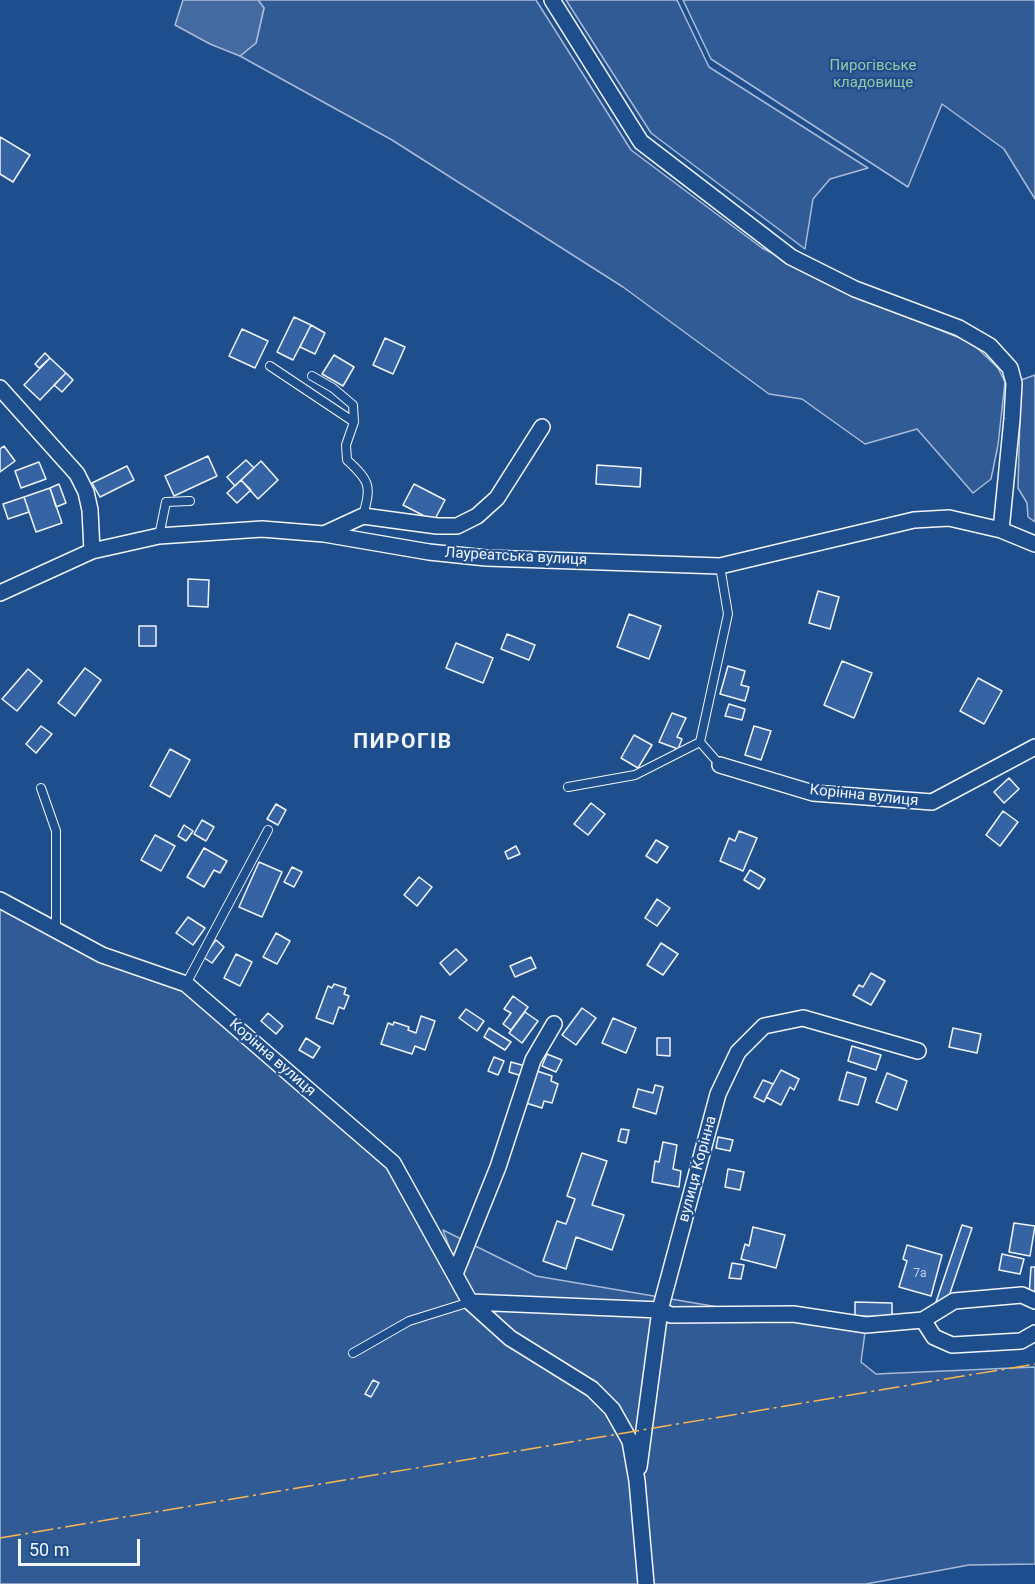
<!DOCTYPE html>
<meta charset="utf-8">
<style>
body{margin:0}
#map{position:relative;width:1035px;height:1584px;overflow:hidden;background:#1f4e8c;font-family:Roboto,sans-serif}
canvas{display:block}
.scale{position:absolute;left:18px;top:1539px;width:122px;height:27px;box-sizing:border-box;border:3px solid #f2f6ff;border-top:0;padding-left:8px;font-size:18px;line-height:21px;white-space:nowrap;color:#f2f6ff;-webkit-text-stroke:4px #1f4e8c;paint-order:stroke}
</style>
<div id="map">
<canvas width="1035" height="1584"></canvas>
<div class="scale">50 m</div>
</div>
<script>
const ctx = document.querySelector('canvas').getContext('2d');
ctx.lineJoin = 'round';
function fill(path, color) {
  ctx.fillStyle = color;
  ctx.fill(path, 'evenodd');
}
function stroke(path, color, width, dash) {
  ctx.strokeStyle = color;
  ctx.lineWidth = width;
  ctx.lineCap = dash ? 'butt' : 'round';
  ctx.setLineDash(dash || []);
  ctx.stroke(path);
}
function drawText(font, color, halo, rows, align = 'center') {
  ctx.font = font + ' Roboto,sans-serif';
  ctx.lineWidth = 4.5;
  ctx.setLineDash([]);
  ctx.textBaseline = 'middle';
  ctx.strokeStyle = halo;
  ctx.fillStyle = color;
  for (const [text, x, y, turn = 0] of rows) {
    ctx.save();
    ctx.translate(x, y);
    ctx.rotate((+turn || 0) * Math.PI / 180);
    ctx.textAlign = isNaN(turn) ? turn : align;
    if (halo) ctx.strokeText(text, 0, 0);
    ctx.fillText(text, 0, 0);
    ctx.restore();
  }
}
const built = new Path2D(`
 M 258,0 L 536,0 L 631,150 L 762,248 L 850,293 L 972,343 L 998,368 L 1005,382 L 998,445 L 991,479 L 973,493 L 917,429 L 865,444 L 802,399 L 769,394 L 623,287 L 392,140 L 240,56 L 256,43 L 264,8 Z
 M 566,0 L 677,0 L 709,67 L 868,168 L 830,179 L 813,199 L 805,249 L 651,133 Z
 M 683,0 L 1035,0 L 1035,199 L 1004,149 L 942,104 L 908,187 L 711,59 Z
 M 1035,375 L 1035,522 L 1028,517 L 1027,503 L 1018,488 L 1021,380 Z
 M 0,900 L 102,955 L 186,984 L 393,1163 L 467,1295 L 443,1230 L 536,1276 L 865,1332 L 861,1362 L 876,1374 L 1035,1367 L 1035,1564 L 969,1565 L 866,1584 L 0,1584 Z`);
fill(built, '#305b95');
stroke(built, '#a8bbd7', 1.5);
const water = new Path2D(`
 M 183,0 L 258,0 L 264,8 L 256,43 L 240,56 L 210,44 L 175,25 Z`);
fill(water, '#446ba0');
stroke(water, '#a8bbd7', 1.5);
const building = new Path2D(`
 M 0,137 L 30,155 L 13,182 L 0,174 Z
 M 294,317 L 311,325 L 293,360 L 277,352 Z
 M 311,325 L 325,333 L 315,354 L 300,347 Z
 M 242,329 L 268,341 L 255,368 L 229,356 Z
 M 385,338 L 405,347 L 393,374 L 373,365 Z
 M 45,353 L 50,358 L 39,368 L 35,364 Z
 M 334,355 L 354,367 L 343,386 L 322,374 Z
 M 50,358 L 66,373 L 40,400 L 24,385 Z
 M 66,373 L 73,380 L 62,392 L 54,385 Z
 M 4,446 L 15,461 L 0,472 L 0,449 Z
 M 208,456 L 217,476 L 174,496 L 165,476 Z
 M 246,460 L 254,468 L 235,486 L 227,477 Z
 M 261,461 L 278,480 L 258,499 L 241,480 Z
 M 39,462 L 46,479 L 21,488 L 15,471 Z
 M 597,465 L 641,468 L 640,487 L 596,484 Z
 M 127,466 L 134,480 L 100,497 L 92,483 Z
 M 241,480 L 251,490 L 237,503 L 227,493 Z
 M 59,484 L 66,503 L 56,507 L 50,488 Z
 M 414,484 L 445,500 L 434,521 L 403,505 Z
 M 50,488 L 62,523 L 36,532 L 24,497 Z
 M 24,497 L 29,512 L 8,519 L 3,504 Z
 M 188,579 L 209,580 L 208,607 L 188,606 Z
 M 818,591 L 839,597 L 830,629 L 809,623 Z
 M 629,614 L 661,626 L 649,659 L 617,647 Z
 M 139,626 L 156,626 L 156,646 L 139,646 Z
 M 507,634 L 535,645 L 529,660 L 501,649 Z
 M 456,643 L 493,658 L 483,683 L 446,668 Z
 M 842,661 L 872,673 L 854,718 L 824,705 Z
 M 728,666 L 745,671 L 741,685 L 749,687 L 745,701 L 720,694 Z
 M 85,668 L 101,680 L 75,716 L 58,703 Z
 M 28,669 L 42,681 L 17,711 L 2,699 Z
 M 978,678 L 1002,691 L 984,724 L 960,711 Z
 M 729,704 L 745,709 L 742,720 L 725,716 Z
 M 672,713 L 686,718 L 677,737 L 682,739 L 678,749 L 659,742 Z
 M 41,726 L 52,734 L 36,753 L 26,744 Z
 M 754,726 L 771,731 L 761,760 L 745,755 Z
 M 634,735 L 652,745 L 638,768 L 621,758 Z
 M 170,749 L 190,760 L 170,797 L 150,786 Z
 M 1009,778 L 1019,789 L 1004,803 L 994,792 Z
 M 591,803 L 605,814 L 588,835 L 574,824 Z
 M 276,804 L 286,810 L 278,825 L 267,819 Z
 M 1003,811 L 1018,822 L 1000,846 L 986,835 Z
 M 202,820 L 214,827 L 206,841 L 194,834 Z
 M 184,825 L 193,831 L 186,841 L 178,836 Z
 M 739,831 L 757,838 L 743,871 L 720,861 L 729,838 L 735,841 Z
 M 155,835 L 175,846 L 161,871 L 141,860 Z
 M 656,840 L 668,847 L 657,863 L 646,856 Z
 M 516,846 L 520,854 L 508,859 L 505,852 Z
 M 204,848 L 227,861 L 220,873 L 214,870 L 204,887 L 187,877 Z
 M 259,862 L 282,872 L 262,917 L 239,907 Z
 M 292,867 L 302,872 L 294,887 L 284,882 Z
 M 750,870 L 765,879 L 759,889 L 744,880 Z
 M 419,877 L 432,887 L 417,906 L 404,895 Z
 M 657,899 L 670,908 L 657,926 L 645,918 Z
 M 188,917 L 205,928 L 193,945 L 176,933 Z
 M 276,933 L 290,941 L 277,964 L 263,957 Z
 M 216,940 L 224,947 L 212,963 L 203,957 Z
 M 661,943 L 678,954 L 663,975 L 647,965 Z
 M 456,949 L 467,960 L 450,975 L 440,963 Z
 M 236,954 L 252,962 L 240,986 L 224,978 Z
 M 531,957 L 536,968 L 515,977 L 510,966 Z
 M 871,973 L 885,981 L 871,1005 L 853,995 L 859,985 L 863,987 Z
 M 334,984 L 346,988 L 344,994 L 349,996 L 344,1009 L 339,1007 L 333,1024 L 316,1018 L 328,986 L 332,988 Z
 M 513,996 L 528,1007 L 511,1030 L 503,1024 L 511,1013 L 504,1009 Z
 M 582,1008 L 596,1018 L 576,1045 L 562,1035 Z
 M 466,1009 L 484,1021 L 477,1031 L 459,1018 Z
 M 525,1012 L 538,1021 L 522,1043 L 509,1033 Z
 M 268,1013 L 283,1026 L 276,1034 L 261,1021 Z
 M 421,1016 L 435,1021 L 425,1050 L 415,1046 L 412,1054 L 381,1044 L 388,1023 L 393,1025 L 394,1022 L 409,1027 L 408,1030 L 416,1033 Z
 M 613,1018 L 636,1028 L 626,1053 L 602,1043 Z
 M 489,1028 L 511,1042 L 505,1050 L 484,1037 Z
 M 953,1028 L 981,1034 L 977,1053 L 949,1047 Z
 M 306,1038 L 320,1047 L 313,1058 L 299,1050 Z
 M 657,1038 L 670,1038 L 670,1056 L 657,1055 Z
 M 852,1046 L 881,1055 L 876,1070 L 848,1061 Z
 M 547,1054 L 562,1060 L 556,1072 L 542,1066 Z
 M 494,1057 L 504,1061 L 498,1075 L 488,1071 Z
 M 511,1062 L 525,1066 L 522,1076 L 509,1072 Z
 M 781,1070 L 799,1079 L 794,1090 L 790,1087 L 781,1105 L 766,1097 Z
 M 537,1071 L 552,1076 L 551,1081 L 558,1084 L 552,1103 L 544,1101 L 542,1108 L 526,1103 Z
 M 847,1072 L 866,1078 L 858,1105 L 839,1100 Z
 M 887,1073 L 907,1081 L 897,1110 L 876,1102 Z
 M 763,1080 L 773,1084 L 764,1102 L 754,1097 Z
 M 655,1085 L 663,1087 L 656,1114 L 633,1107 L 638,1089 L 653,1093 Z
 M 621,1129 L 629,1130 L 626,1143 L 618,1141 Z
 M 718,1137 L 733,1140 L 730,1151 L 716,1148 Z
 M 663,1142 L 677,1145 L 673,1169 L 681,1171 L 679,1187 L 652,1182 L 655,1161 L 659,1162 Z
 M 582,1153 L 607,1161 L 592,1205 L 624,1215 L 612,1250 L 576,1237 L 566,1269 L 543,1261 L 557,1221 L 566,1224 L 575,1199 L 567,1196 Z
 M 728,1169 L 744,1172 L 740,1190 L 725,1187 Z
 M 1014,1223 L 1035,1226 L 1030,1256 L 1009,1252 Z
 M 962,1225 L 972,1228 L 946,1305 L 936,1302 Z
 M 753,1227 L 785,1235 L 776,1268 L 741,1259 L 745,1244 L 749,1246 Z
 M 907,1245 L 942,1255 L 931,1296 L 899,1287 L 907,1261 L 903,1259 Z
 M 1002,1254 L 1024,1259 L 1020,1274 L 999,1270 Z
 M 732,1263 L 744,1265 L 741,1279 L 729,1278 Z
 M 1031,1267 L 1035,1267 L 1035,1296 L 1029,1295 Z
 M 855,1302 L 892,1303 L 892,1317 L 855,1316 Z
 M 373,1380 L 379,1383 L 371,1397 L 365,1394 Z`);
fill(building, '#3563a3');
stroke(building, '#f2f6ff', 1.5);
const lane = new Path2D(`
 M 270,366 L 354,422
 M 312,376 L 333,388 L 353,405 L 354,422 L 346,445 L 347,460 C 371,482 371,486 363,516
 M 159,536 L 166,502 L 190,501
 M 720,566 L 728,614 L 700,742 L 720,765
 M 568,787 L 635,775 L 700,742
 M 41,788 L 56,831 L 56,930
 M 186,984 L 268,830
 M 353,1353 L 409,1321 L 470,1302`);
const street = new Path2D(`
 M 552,0 L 641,142 L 791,257 L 855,289 L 959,328 L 990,346 L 1010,368 L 1014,383 L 1012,419 L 1001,530
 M 0,388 L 77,474 L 86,492 L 90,510 L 92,551
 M 324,534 L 363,516 L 437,526 L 457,526 L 477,516 L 497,498 L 542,427
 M 0,593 L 92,551 L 159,536 L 262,529 L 324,534 L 429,552 L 486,558 L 720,566 L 914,520 L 949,518 L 1001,530 L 1035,544
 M 720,765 L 813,793 L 932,802 L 1035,747
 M 0,900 L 102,955 L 186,984 L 393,1163 L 470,1302 L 510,1338 L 592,1389 L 612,1409 L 630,1441 L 637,1481 L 646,1584
 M 455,1274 L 498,1167 L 533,1060 L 554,1024
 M 470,1302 L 660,1310 L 671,1315 L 793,1314 L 866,1325 L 923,1320 L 954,1301 L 1022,1295 L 1035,1301
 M 923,1320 L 934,1337 L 952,1345 L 1021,1341 L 1035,1333
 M 639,1467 L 660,1310 L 718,1094 L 738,1052 L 764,1026 L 803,1018 L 918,1051`);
stroke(lane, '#f2f6ff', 10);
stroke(street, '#f2f6ff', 18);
stroke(lane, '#1f4e8c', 8);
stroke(street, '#1f4e8c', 15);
stroke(new Path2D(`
 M 0,1538 L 1035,1364`), '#ffb74d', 1.5, [21, 4.5, 3, 4.5]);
drawText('12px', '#c3d1e8', null, [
 ["7а",920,1274]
]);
drawText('15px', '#97c8a6', '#1f4e8c', [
 ["Пирогівське",873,66],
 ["кладовище",873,83]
]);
drawText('15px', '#f2f6ff', '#1f4e8c', [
 ["Лауреатська вулиця",516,557,3],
 ["Корінна вулиця",864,796,6],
 ["Корінна вулиця",272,1058,41],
 ["вулиця Корінна",698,1169,-75]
]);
ctx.letterSpacing = '1.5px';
drawText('bold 21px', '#f2f6ff', '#1f4e8c', [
 ["ПИРОГІВ",403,743]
]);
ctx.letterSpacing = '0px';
</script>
